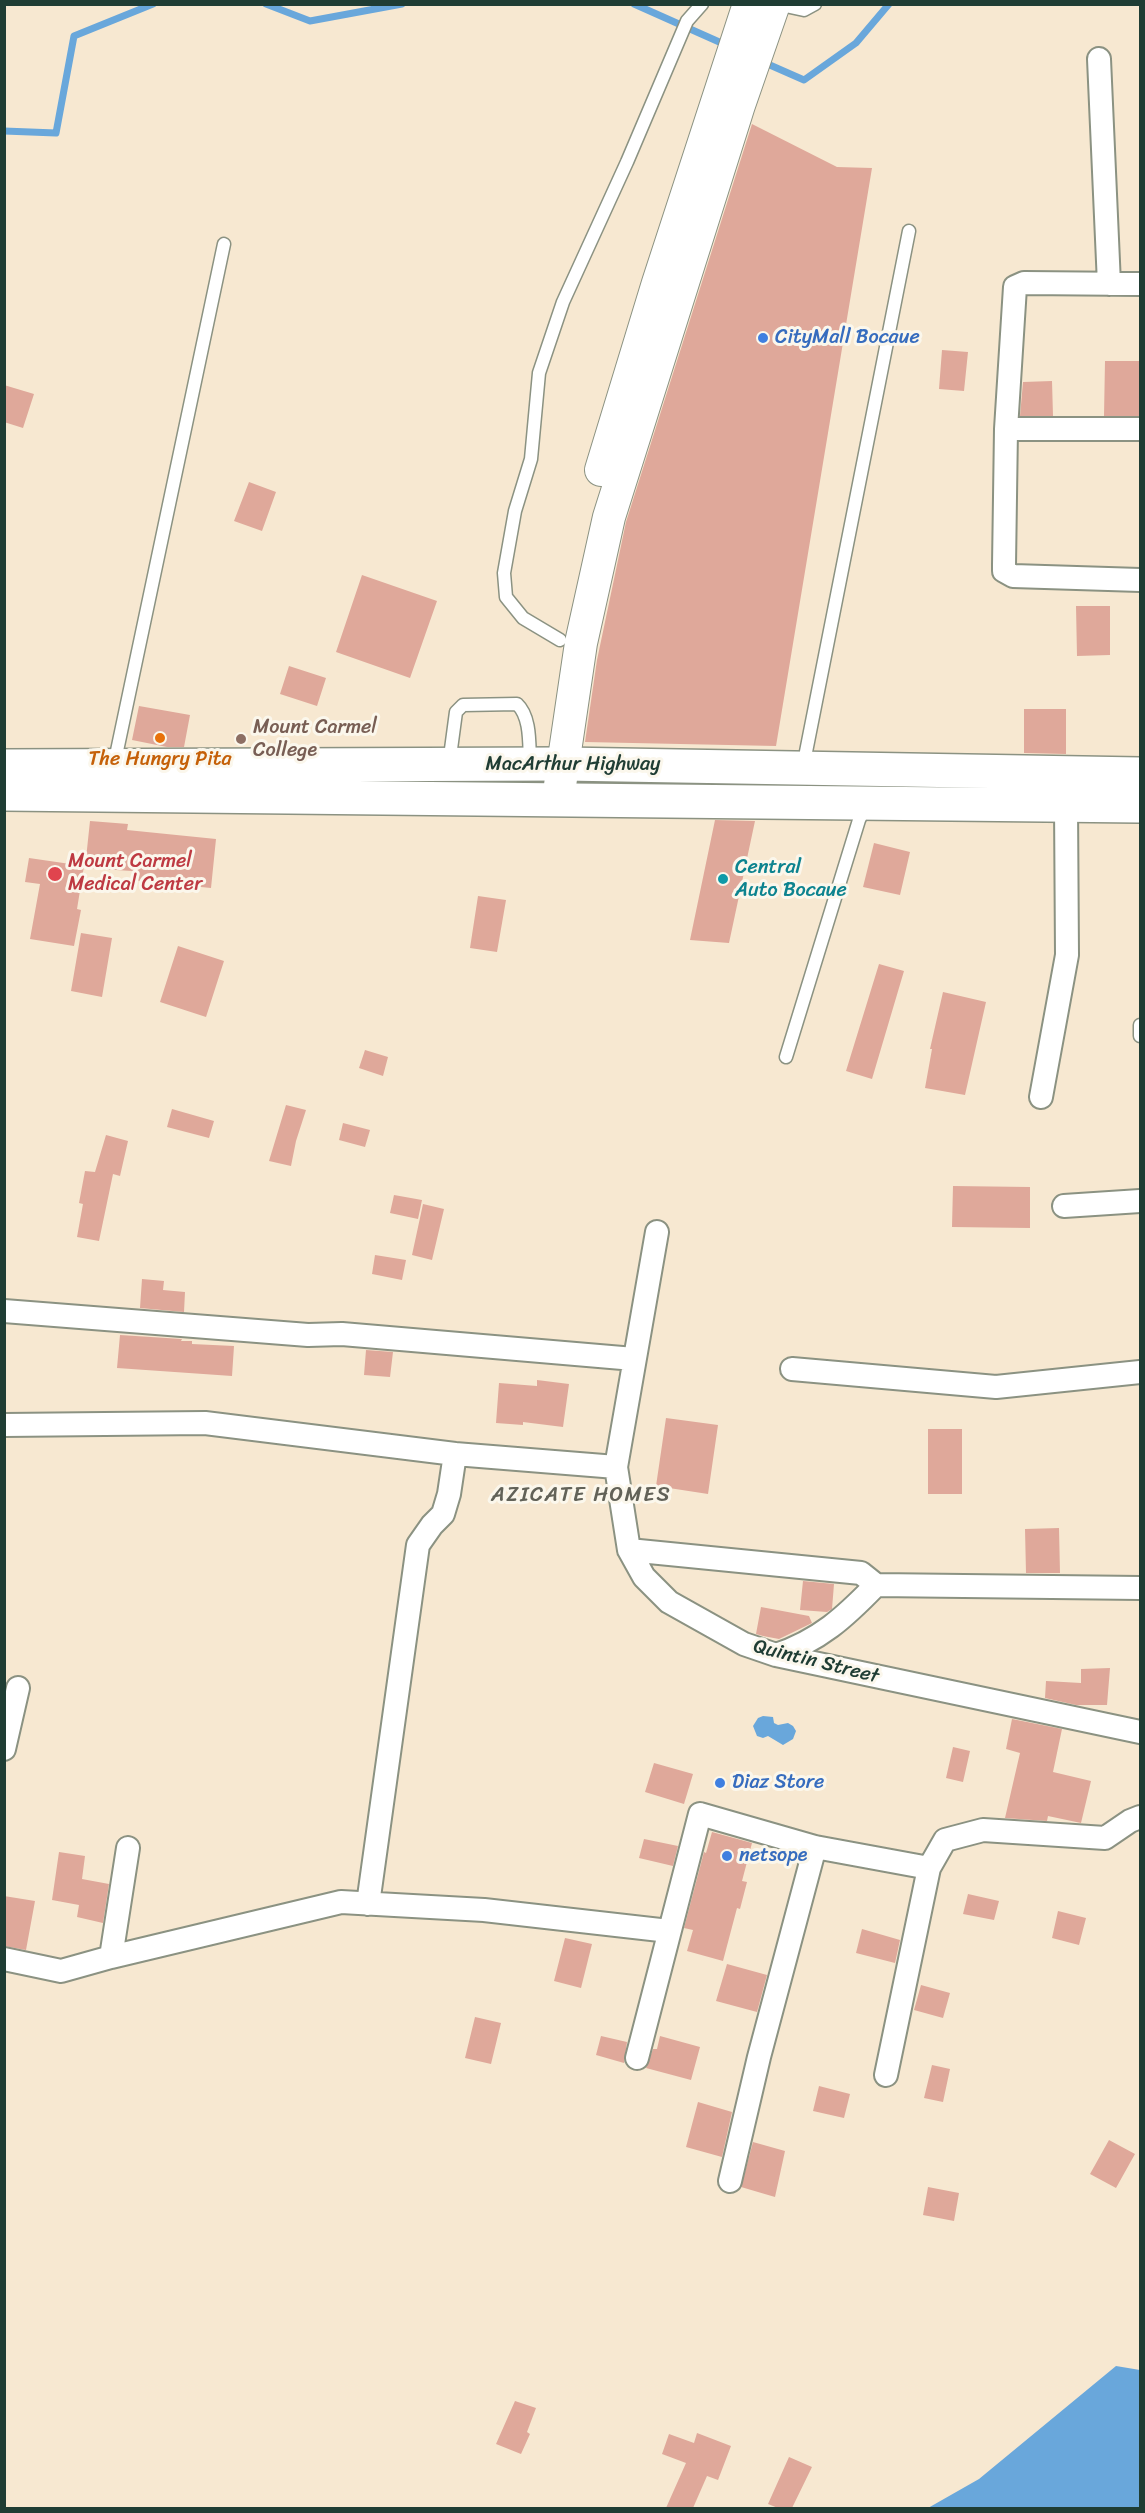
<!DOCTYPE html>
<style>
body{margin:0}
#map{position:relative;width:1145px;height:2513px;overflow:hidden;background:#f7e8d1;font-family:Sriracha,sans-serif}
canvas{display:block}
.frame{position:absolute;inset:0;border:6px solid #1f3d34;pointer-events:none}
</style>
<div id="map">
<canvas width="1145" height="2513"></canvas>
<div class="frame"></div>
</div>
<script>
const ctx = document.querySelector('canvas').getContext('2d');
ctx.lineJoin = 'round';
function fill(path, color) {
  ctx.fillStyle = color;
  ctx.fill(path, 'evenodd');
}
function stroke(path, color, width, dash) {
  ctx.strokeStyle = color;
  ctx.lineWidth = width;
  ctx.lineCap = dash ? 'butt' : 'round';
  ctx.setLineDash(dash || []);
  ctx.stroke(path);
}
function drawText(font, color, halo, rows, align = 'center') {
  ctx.font = font + ' Sriracha,sans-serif';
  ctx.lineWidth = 6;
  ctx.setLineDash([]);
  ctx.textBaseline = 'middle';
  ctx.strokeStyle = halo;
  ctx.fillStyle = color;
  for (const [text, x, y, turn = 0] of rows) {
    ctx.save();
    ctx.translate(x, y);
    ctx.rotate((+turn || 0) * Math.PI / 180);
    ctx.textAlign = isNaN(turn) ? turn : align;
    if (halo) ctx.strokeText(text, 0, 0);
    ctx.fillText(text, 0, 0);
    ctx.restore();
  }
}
fill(new Path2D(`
 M 763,1716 L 773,1717 L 774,1723 L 778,1725 L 788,1723 L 793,1726 L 796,1731 L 793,1739 L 783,1745 L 768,1736 L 763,1738 L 757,1736 L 753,1726 L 758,1718 Z
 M 1116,2366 L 1140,2370 L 1140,2508 L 928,2508 L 979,2479 Z`), '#69a7db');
stroke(new Path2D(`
 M 266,4 L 310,21 L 402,4
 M 634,4 L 726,45
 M 763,62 L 804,80 L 856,43 L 889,4
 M 4,131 L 56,133 L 74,36 L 153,4`), '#69a7db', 7);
fill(new Path2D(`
 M 752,124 L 837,167 L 872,168 L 776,746 L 585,742 L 597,660 L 626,522 Z
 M 942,350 L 968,352 L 964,391 L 939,389 Z
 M 1105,361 L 1140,361 L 1140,416 L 1104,416 Z
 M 1052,381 L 1053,416 L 1020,416 L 1023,382 Z
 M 4,385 L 34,394 L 23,428 L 4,422 Z
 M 249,482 L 276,492 L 262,531 L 234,521 Z
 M 362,575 L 437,601 L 410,678 L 336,652 Z
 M 1076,606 L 1110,606 L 1110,655 L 1077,656 Z
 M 289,666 L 326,678 L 317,706 L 280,694 Z
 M 139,706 L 190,715 L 184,747 L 167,747 L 132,740 Z
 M 1024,709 L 1066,709 L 1066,754 L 1024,753 Z
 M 715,820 L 755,821 L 729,943 L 690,940 Z
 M 90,821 L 128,824 L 127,830 L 216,839 L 211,888 L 131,880 L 132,871 L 85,868 Z
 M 874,843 L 910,852 L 900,895 L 863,887 Z
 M 29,858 L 84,866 L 77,909 L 81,910 L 74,946 L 30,939 L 40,884 L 25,882 Z
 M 478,896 L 506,900 L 497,952 L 470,948 Z
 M 81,933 L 112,938 L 102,997 L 71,991 Z
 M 178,946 L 224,961 L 206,1017 L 160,1002 Z
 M 879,964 L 904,971 L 872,1079 L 846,1071 Z
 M 943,992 L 986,1002 L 965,1095 L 925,1088 L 932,1049 L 930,1049 Z
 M 365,1050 L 388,1057 L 383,1076 L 359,1068 Z
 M 286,1105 L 306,1110 L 296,1141 L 291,1166 L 269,1161 Z
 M 172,1109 L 214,1121 L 209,1138 L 167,1127 Z
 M 343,1123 L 370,1130 L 365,1147 L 339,1140 Z
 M 106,1135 L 128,1141 L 120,1176 L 113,1174 L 99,1241 L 77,1237 L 83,1204 L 79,1203 L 85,1171 L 95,1172 Z
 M 953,1186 L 1030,1187 L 1030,1228 L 952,1227 Z
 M 394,1195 L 422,1200 L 418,1219 L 390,1213 Z
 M 423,1204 L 444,1209 L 432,1260 L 412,1255 Z
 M 375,1255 L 406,1260 L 402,1280 L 372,1274 Z
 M 142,1279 L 164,1281 L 163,1290 L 185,1292 L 184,1312 L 140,1308 Z
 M 120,1335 L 182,1339 L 181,1341 L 192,1341 L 192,1344 L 234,1346 L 232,1376 L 117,1368 Z
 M 366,1350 L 393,1352 L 390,1377 L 364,1375 Z
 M 537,1380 L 569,1384 L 563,1427 L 523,1422 L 523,1425 L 496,1423 L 499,1383 L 537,1386 Z
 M 666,1418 L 718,1425 L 708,1494 L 656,1486 Z
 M 928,1429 L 962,1429 L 962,1494 L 928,1494 Z
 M 1059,1528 L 1060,1573 L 1026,1573 L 1025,1529 Z
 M 803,1581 L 834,1584 L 832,1609 L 827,1612 L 800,1610 Z
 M 761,1607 L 809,1616 L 812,1623 L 779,1639 L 763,1636 L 756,1634 Z
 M 1110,1668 L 1107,1705 L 1076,1705 L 1045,1698 L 1046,1681 L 1081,1683 L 1081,1669 Z
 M 1012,1719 L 1062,1729 L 1053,1772 L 1091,1781 L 1081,1823 L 1048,1816 L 1047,1821 L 1005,1818 L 1020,1753 L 1006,1749 Z
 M 953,1747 L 970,1751 L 963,1782 L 946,1778 Z
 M 654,1763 L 693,1774 L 684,1804 L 645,1792 Z
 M 712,1832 L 752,1843 L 742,1881 L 747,1882 L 740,1909 L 737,1908 L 723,1961 L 687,1951 L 693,1930 L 684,1928 L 704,1852 L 706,1853 Z
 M 644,1839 L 678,1846 L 673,1866 L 639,1858 Z
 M 59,1852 L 85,1856 L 82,1879 L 109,1884 L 103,1923 L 77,1917 L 79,1905 L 52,1900 Z
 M 968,1894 L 999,1901 L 994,1920 L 963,1914 Z
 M 4,1896 L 35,1901 L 26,1950 L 4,1946 Z
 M 1058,1911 L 1086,1918 L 1079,1945 L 1052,1938 Z
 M 862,1929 L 900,1940 L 895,1963 L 856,1953 Z
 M 565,1938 L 592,1944 L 581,1988 L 554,1981 Z
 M 727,1964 L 767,1975 L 757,2012 L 716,2001 Z
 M 921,1985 L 950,1993 L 943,2018 L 914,2010 Z
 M 475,2017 L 501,2023 L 491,2064 L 465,2058 Z
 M 601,2036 L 627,2042 L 624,2063 L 596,2055 Z
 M 660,2036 L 700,2047 L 691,2080 L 646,2068 L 653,2049 L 657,2049 Z
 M 932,2065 L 950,2069 L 943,2102 L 924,2098 Z
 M 819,2086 L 850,2094 L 844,2118 L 813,2111 Z
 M 698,2102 L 732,2112 L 722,2157 L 686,2147 Z
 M 1109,2140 L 1135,2154 L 1116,2188 L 1090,2174 Z
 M 753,2142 L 785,2151 L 775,2197 L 741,2187 Z
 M 928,2187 L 959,2193 L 954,2221 L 923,2215 Z
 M 515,2401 L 536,2408 L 527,2432 L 530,2434 L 521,2454 L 496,2444 Z
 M 697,2433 L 731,2446 L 718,2480 L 707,2476 L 693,2508 L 666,2508 L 686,2463 L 662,2454 L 669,2434 L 694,2443 Z
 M 789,2457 L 812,2467 L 792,2508 L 778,2508 L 768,2504 Z`), '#dfa89a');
const lane = new Path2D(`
 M 776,4 L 804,10 L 815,4
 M 560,640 L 523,618 L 506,597 L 504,573 L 515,511 L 531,459 L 539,373 L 563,302 L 627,162 L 687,21 L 702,4
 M 449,764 L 456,712 L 463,705 L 517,704 C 531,717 529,744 530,762
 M 114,765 L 224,244
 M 803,767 L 909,231
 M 1140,1036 L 1140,1025
 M 786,1057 L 859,820 L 865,807`);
const street = new Path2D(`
 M 1099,59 L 1109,284
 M 1140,284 L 1024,283 L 1015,287 L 1006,429 L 1004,565 L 1004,571 L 1013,576 L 1140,580
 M 1006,429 L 1140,429
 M 1041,1097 L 1067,955 L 1066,805
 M 1064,1206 L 1140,1201
 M 657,1232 L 616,1467 L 629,1550 L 644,1577 L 669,1602 L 744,1644 L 776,1655 L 1140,1732
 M 4,1311 L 308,1335 L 342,1334 L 634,1359
 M 792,1369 L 996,1387 L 1140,1372
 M 4,1425 L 205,1423 L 455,1454 L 616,1467
 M 629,1550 L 861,1573 L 876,1585 L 1140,1588
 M 776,1655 C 819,1641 845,1617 876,1585
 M 4,1749 L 18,1688
 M 368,1904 L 418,1545 L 432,1525 L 443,1514 L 449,1494 L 455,1454
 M 111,1957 L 128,1848
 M 4,1959 L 61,1971 L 111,1957 L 341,1902 L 484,1910 L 669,1931
 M 637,2058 L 700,1814 L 815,1847 L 929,1868 L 945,1840 L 983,1830 L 1105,1838 L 1130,1821 L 1140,1817
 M 886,2075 L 929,1868
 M 730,2181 L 759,2057 L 815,1847`);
const secondary = new Path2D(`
 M 601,470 L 658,283 L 749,4
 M 558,799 L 581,643 L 609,517 L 739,105 L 774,4`);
const highway = new Path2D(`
 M 4,766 L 564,764 L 1140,774
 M 4,794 L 1140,806`);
stroke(lane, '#8b9282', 15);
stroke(street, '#8b9282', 26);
stroke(secondary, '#8b9282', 34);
stroke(highway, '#8b9282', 36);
stroke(lane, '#fff', 12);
stroke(street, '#fff', 22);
stroke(secondary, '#fff', 32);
stroke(highway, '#fff', 33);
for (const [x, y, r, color] of [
 [763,338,6,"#3f7fe0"],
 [160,738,6,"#e8710a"],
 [241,739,6,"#8d6e63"],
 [55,874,8,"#e0444e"],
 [723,879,6,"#0f9aa8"],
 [720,1783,6,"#3f7fe0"],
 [727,1856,6,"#3f7fe0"]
]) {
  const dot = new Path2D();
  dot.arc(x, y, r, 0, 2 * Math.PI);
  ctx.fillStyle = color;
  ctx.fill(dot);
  stroke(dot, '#fbf7ec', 2);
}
drawText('20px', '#366cbe', '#fbf7ec', [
 ["CityMall Bocaue",775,338],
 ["Diaz Store",732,1783],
 ["netsope",739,1856]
], 'left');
drawText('20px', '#785e54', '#fbf7ec', [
 ["Mount Carmel",253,728],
 ["College",253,751]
], 'left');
drawText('20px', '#c56008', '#fbf7ec', [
 ["The Hungry Pita",160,760]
]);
drawText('20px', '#1f3d34', '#fbf7ec', [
 ["MacArthur Highway",573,765],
 ["Quintin Street",816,1662,14]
]);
drawText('20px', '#be3a42', '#fbf7ec', [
 ["Mount Carmel",68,862],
 ["Medical Center",68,885]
], 'left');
drawText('20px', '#0d838f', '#fbf7ec', [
 ["Central",735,868],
 ["Auto Bocaue",735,891]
], 'left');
ctx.letterSpacing = '1.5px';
drawText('21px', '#626258', '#fbf7ec', [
 ["AZICATE HOMES",581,1496]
]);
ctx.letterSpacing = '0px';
</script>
